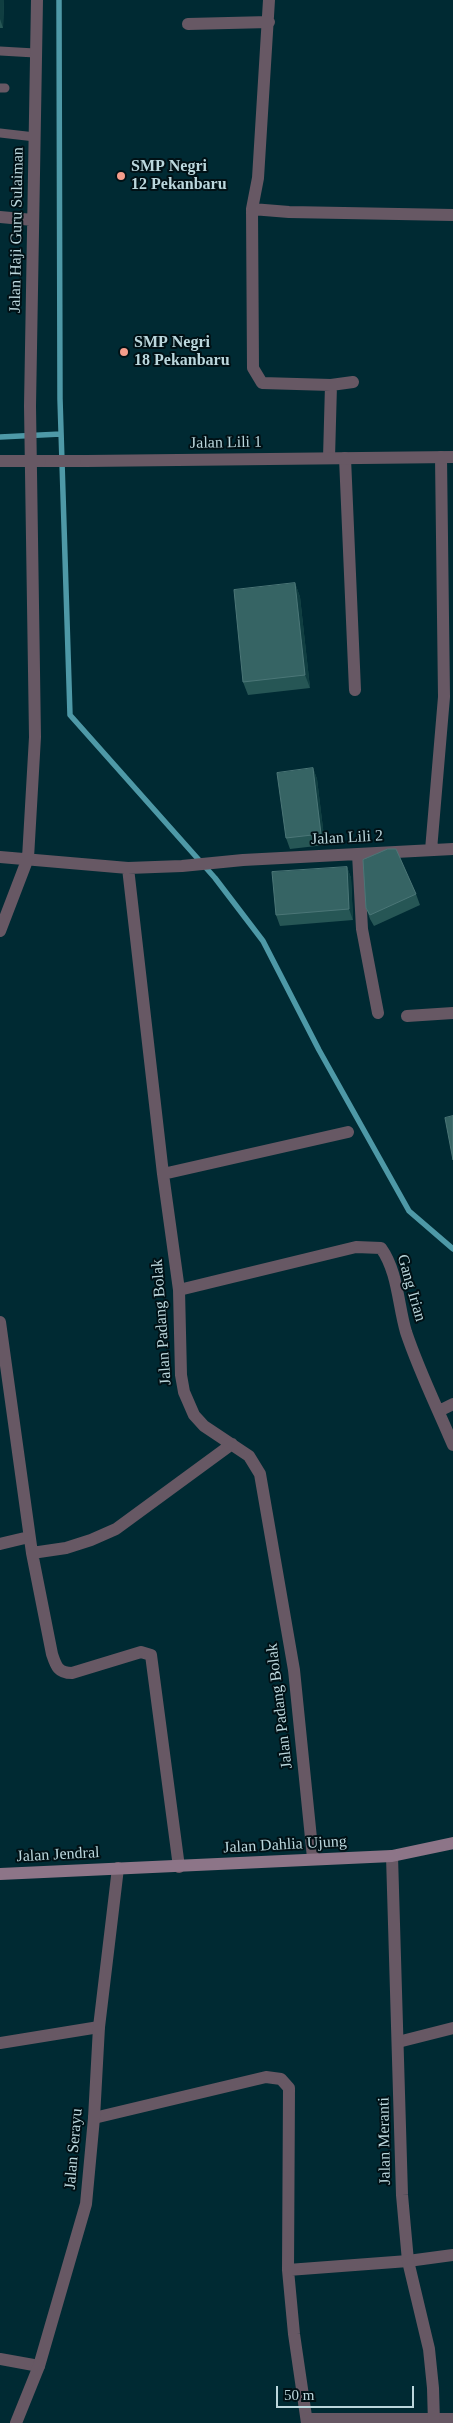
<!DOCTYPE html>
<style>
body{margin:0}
#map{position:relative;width:453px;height:2423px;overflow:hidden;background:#002a33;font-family:"Times New Roman",serif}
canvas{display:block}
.scale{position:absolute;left:276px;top:2386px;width:138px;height:22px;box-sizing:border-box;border:2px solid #bbd7dd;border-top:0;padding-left:6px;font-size:15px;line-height:18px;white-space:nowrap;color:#bbd7dd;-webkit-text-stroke:4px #001116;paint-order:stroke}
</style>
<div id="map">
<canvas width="453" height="2423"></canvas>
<div class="scale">50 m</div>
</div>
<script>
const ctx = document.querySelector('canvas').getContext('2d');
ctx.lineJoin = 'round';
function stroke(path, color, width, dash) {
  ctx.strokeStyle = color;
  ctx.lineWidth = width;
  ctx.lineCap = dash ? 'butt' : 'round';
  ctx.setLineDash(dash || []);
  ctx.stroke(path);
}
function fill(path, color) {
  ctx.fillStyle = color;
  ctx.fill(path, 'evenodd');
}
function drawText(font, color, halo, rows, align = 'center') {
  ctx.font = font + ' "Times New Roman",serif';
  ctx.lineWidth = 4;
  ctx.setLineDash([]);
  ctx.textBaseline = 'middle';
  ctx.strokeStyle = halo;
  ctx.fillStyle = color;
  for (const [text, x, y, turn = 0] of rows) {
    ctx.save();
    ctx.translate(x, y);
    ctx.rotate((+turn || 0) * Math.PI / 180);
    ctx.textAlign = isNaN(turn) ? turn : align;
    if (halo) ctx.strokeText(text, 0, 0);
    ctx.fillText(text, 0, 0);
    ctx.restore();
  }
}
stroke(new Path2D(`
 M 59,0 L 60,399 L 70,715 L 215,878 L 263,941 L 319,1050 L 409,1211 L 453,1249
 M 0,437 L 61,434`), '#4e99a7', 5.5);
stroke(new Path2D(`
 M 0,51 L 35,53
 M 0,88 L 5,88
 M 0,133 L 35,137`), '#675864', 9);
stroke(new Path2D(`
 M 269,0 L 258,178 L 252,209 L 289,212 L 453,215
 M 188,24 L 269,22
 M 252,209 L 253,368 L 262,383 L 331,385 L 353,382
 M 0,217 L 33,220
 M 329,458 L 331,385
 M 345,458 L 355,690
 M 40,461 L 86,461
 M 431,850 L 444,697 L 441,457
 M 358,854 L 362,929 L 378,1013
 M 0,857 L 128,868 L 182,866 L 243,860 L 453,849
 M 128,868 L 163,1174 L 179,1290 L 181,1375 L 184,1392 L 194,1415 L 204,1426 L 249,1456 L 260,1474 L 294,1670 L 313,1858
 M 0,931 L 28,858 L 35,737 L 30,406 L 37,0
 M 407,1016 L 453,1013
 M 163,1174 L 348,1132
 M 179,1290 L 356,1247 L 381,1248 C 398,1272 398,1305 406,1332 C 419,1371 437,1407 453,1445
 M 0,1322 L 32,1553 L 52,1654 C 56,1666 58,1673 72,1673 L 141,1652 L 151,1655 L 179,1867
 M 439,1411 L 453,1404
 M 0,1544 L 29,1537
 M 32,1553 L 66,1548 L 91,1540 L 116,1529 L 232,1444
 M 398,2042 L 453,2028
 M 0,2043 L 99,2027
 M 94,2118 L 266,2077 L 281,2079 L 289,2088 L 288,2270 L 294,2334 L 307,2423
 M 288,2270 L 408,2261 L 453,2255
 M 0,2359 L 39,2366
 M 307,2419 L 453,2419`), '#675864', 12);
stroke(new Path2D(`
 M 0,461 L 40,461
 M 86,461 L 453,457
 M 392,1856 L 402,2195 L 408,2261 L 429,2349 L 433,2388 L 434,2423
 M 16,2423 L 39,2366 L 86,2204 L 94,2118 L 99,2027 L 118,1868`), '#675864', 12);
stroke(new Path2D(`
 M 0,1874 L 392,1856 L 453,1843`), '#8d7588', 12);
fill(new Path2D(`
 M 0,0 L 4,0 L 3,28 L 0,28 Z
 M 295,583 L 300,597 L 310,688 L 248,695 L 243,682 Z
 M 313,768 L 317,779 L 325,845 L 290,849 L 286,838 Z
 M 347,867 L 351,878 L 353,920 L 280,926 L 276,915 Z
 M 416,894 L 420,905 L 374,926 L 370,919 L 366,908 Z`), '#265655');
fill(new Path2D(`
 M 0,0 L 4,0 L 3,28 L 0,19 Z
 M 295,583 L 300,597 L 310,688 L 305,675 Z
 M 313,768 L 317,779 L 325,845 L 321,834 Z
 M 347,867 L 351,878 L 353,920 L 349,909 Z`), '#103e41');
const building = new Path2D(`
 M 295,583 L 305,675 L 243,682 L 234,590 Z
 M 313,768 L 321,834 L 286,838 L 277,773 Z
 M 388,849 L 396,849 L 416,894 L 370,915 L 366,908 L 363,860 Z
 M 347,867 L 349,909 L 276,915 L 272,872 Z
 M 453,1116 L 453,1160 L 445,1118 Z`);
fill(building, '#366464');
stroke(building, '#4b7677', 1);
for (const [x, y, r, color] of [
 [121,176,5,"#f49d8b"],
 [124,352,5,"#f49d8b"]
]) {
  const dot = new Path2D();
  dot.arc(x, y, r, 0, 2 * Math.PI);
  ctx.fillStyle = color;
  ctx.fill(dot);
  stroke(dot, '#001116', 2);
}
drawText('bold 16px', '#bbd7dd', '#001116', [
 ["SMP Negri",131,167],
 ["12 Pekanbaru",131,185],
 ["SMP Negri",134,343],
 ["18 Pekanbaru",134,361]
], 'left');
drawText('16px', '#bbd7dd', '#001116', [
 ["Jalan Haji Guru Sulaiman",17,230,-89],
 ["Jalan Lili 1",226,443,-1],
 ["Jalan Lili 2",347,838,-3],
 ["Gang Irian",411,1288,74],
 ["Jalan Padang Bolak",162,1322,-94],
 ["Jalan Padang Bolak",280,1706,-97],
 ["Jalan Dahlia Ujung",285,1845,-3],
 ["Jalan Jendral",58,1855,-3],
 ["Jalan Meranti",385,2141,-91],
 ["Jalan Serayu",74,2149,-85]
]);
</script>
